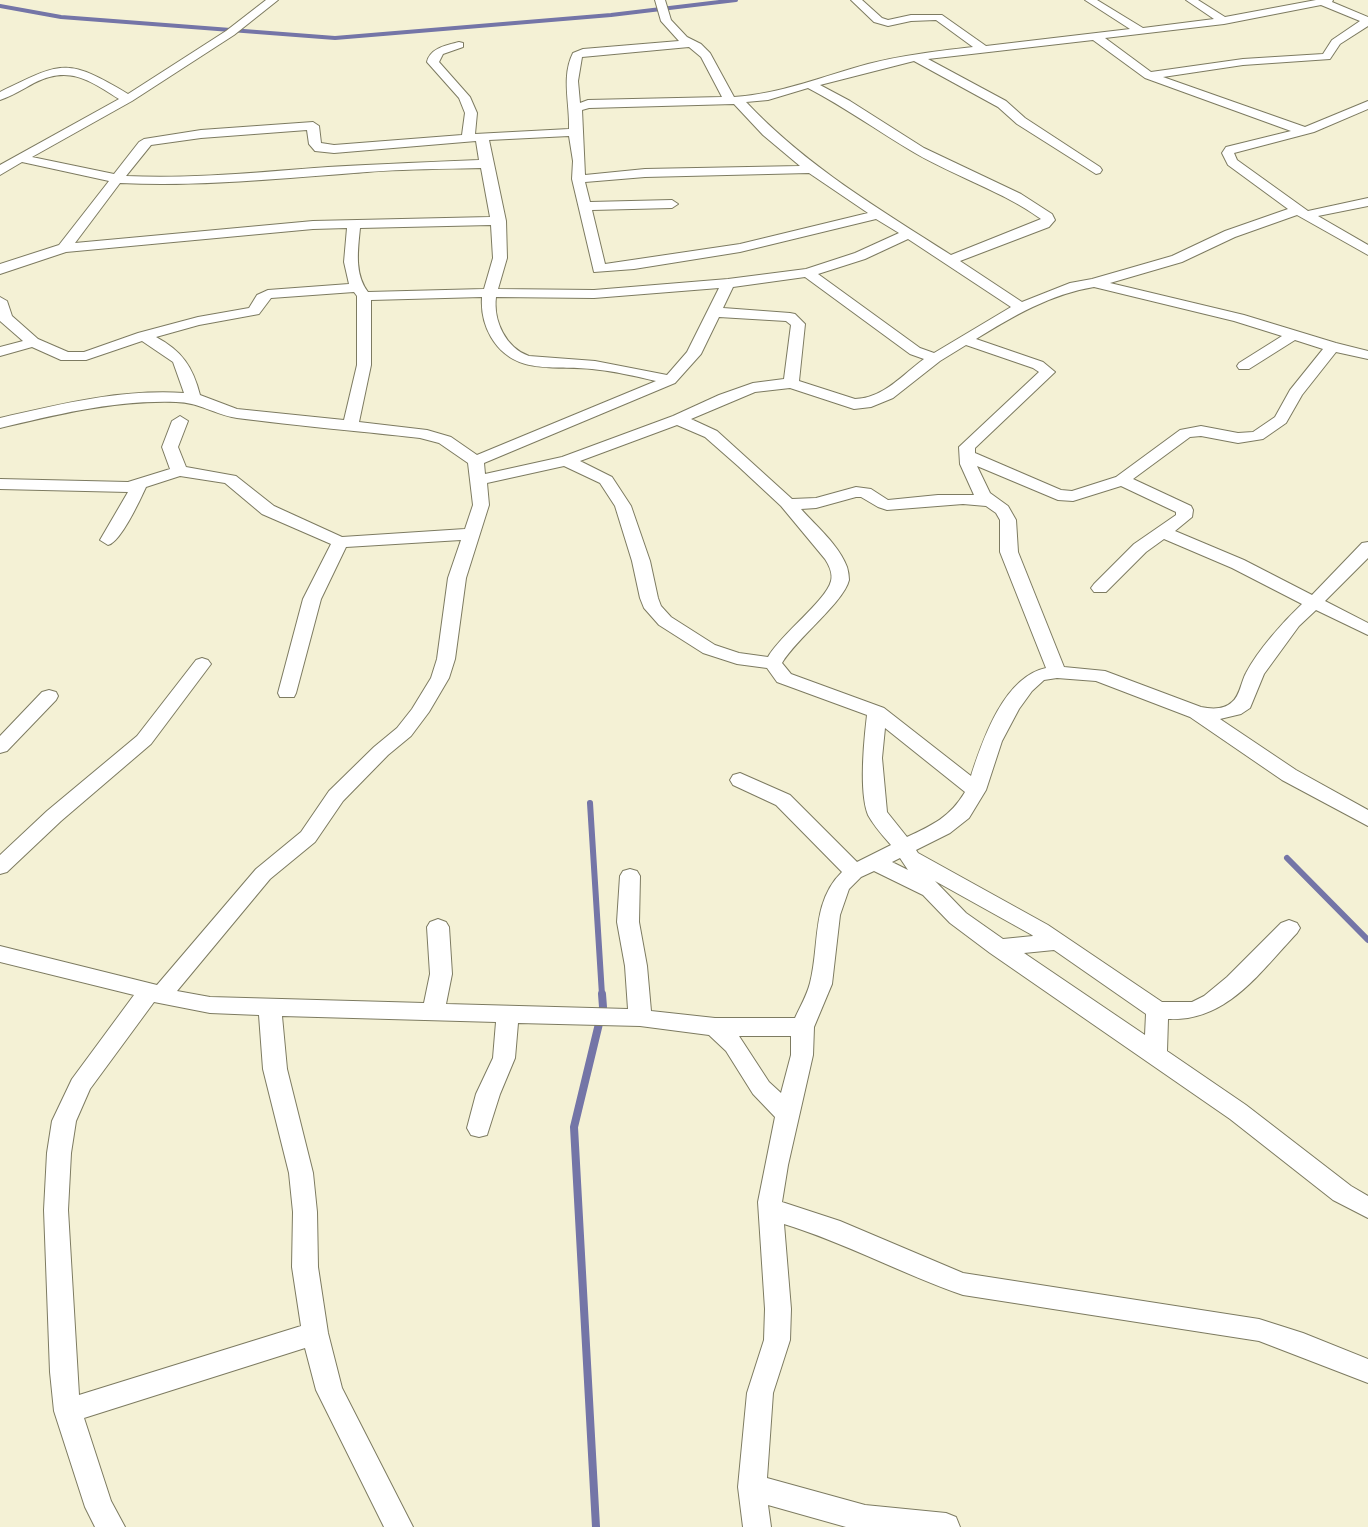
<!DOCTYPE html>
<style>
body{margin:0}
canvas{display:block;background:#f4f1d5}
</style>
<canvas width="1368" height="1527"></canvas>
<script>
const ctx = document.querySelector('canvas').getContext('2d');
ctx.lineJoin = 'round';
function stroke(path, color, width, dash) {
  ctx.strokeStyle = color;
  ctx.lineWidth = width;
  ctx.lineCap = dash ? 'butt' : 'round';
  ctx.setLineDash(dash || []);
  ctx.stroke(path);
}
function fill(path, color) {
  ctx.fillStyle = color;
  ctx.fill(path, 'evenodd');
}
stroke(new Path2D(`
 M 0,6 L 61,17 L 335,38 L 611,15 L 736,0`), '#7475a7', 4);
stroke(new Path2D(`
 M 590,803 L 602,995
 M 1287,858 L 1368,940`), '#7475a7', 6);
stroke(new Path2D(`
 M 596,1527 L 574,1127 L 603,1007 L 602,994`), '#7475a7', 8);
const minor = new Path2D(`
 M 266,0 L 278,0 L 234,35 L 132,101 L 32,157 L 114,174 L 139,142 L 144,139 L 201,130 L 313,122 L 319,126 L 321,143 L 334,145 L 462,135 L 465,113 L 459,98 L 427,62 C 430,48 447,45 459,42 L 463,43 L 463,47 L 443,54 L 439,62 L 470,97 L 477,113 L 475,134 L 569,129 C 570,103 561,77 573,53 L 583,49 L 679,41 L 661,21 L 655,0 L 665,0 L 671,20 L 687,37 L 701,44 L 710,53 L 734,97 C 780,94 824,76 868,64 C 903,55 938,51 973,47 L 936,20 L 911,21 L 888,26 L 874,22 L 851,0 L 862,0 L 882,18 L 888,20 L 911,15 L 942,15 L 986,46 L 1130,29 L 1085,0 L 1097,0 L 1143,28 L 1214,19 L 1186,0 L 1198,0 L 1225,17 L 1316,0 L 1333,0 L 1332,2 L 1368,17 L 1368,26 L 1340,44 L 1330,59 L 1243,65 L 1163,77 L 1305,127 L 1368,101 L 1368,109 L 1314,132 L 1234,153 L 1237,160 L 1308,211 L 1368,198 L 1368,206 L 1318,216 L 1368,245 L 1368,255 L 1297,215 L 1235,237 L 1182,262 L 1110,283 L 1244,315 L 1336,343 L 1368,351 L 1368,359 L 1336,352 L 1302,395 L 1286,423 L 1263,439 L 1238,443 L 1201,436 L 1190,437 L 1133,479 L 1191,506 L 1193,510 L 1192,517 L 1175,531 L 1244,560 L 1312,595 L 1362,543 L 1368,542 L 1368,558 L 1325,601 L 1368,623 L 1368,635 L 1316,610 L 1299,626 L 1264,674 L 1250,708 L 1241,714 L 1220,719 L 1296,770 L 1368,810 L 1368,826 L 1282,780 L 1190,717 L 1096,681 L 1057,678 L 1044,680 L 1032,691 L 1019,709 L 1002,741 L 986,790 L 969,818 L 950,833 L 916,850 L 918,853 L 1048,925 L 1162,1002 L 1192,1002 L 1204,996 L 1227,977 L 1281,923 L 1289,920 L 1297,923 L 1300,928 L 1297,933 C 1260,972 1227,1022 1168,1019 L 1167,1051 L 1246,1105 L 1351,1186 L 1368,1196 L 1368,1218 L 1333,1200 L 1230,1119 L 990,953 L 950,923 L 923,895 L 874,871 L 861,877 L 849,889 L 840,915 L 832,984 L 814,1027 L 813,1055 L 788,1165 L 782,1202 L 840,1221 L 963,1273 L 1259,1319 L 1303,1333 L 1368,1359 L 1368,1383 L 1259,1341 L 963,1295 C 902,1274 846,1243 784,1224 L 791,1309 L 790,1340 L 773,1393 L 767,1478 L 865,1505 L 946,1513 L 956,1517 L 960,1527 L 846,1527 L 768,1505 L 771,1527 L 743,1527 L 738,1487 L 747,1393 L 764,1340 L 765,1309 L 758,1202 L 775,1117 L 753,1094 L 726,1051 L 709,1035 L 640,1026 L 518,1023 L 515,1058 L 500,1094 L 487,1135 L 479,1137 L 471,1135 L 467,1128 L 476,1094 L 493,1058 L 496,1022 L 282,1016 L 287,1069 L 313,1173 L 317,1212 L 318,1267 L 328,1333 L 342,1388 L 413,1527 L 384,1527 L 316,1390 L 305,1348 L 84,1418 L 111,1501 L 125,1527 L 95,1527 L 85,1507 L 54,1411 L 50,1372 L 44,1210 L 47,1153 L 52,1121 L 72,1079 L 134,995 L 0,962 L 0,946 L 157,985 L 256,869 L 301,832 L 329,791 L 374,747 L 397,728 L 412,709 L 431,678 L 437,659 L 448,578 L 461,540 L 346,547 L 321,599 L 296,693 L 294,697 L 280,697 L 278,693 L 303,599 L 331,544 L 262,514 L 225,483 L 180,476 L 146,487 C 140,500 121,542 108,545 L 100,540 L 128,492 L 0,489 L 0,479 L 128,482 L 170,469 L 162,447 L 172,421 L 180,416 L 188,421 L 178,447 L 186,467 L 236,476 L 274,506 L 342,537 L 465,529 L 473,505 L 468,463 L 439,443 L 420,438 C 359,431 298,426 237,418 C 216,415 198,402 176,402 C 115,400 59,414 0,428 L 0,418 C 61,404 121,389 184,393 L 173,362 L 142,341 L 86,360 L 61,360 L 32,347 L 0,356 L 0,347 L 23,341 L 0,321 L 0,297 L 7,301 L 12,316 L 38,339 L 68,352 L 84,352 L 138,333 L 198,317 L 249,308 L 257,295 L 268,290 L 349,284 L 344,262 L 347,228 L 313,229 L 66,252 L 0,274 L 0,264 L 59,245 L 109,181 L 22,162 L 0,175 L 0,165 L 119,99 C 89,80 69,65 34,83 C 23,89 12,96 0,100 L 0,92 C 62,62 66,57 128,94 L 226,31 ZM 1321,5 L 1360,21 L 1332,40 L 1323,54 L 1243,59 L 1151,72 L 1105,38 L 1224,24 ZM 1093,40 L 1145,78 L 1291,131 L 1226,147 L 1222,153 L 1228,165 L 1288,209 L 1225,231 L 1172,256 L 1092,279 L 1070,283 L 1022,302 L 960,261 L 1049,227 L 1055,220 L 1052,214 L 1021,194 L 924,148 L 850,101 L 820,85 L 914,61 L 998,107 L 1017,124 L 1096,174 L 1100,173 L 1102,170 L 1100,167 L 1025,118 L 1006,101 L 928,59 ZM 689,47 L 701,57 L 722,97 L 588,100 L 580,103 L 578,81 L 582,57 ZM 808,88 C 845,107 879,132 915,153 C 956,177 1002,191 1041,219 L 951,255 C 879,209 805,165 746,102 L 768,100 ZM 734,104 L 763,135 L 800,166 L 645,169 L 585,175 L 582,110 L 589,108 ZM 307,130 L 309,144 L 315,151 L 334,153 L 476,141 L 479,160 C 429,162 378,164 328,167 C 261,172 193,179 126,176 L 151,145 L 201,138 ZM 569,136 L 573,161 L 572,179 L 594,272 L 634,269 L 740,252 L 876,219 L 899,233 L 855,253 L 806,269 L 728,279 L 594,290 L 498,289 L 507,258 L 506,221 L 489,140 ZM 481,168 L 490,217 L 313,221 L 75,243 L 120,183 C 202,187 285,178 367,172 C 405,169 443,169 481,168 ZM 809,173 L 868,213 L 740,244 L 605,264 L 592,210 L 672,208 L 678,204 L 672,200 L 590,202 L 585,182 L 645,177 ZM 491,225 L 493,258 L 484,289 L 368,292 C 354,274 358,249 360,228 ZM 908,239 L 1011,307 L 934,353 L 920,348 L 818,274 L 865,259 ZM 805,277 L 910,354 L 924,359 C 902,375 884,398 855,399 L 799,381 L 805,324 L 795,314 L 790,313 L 723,308 L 733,287 ZM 1094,287 L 1234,321 L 1282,336 L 1239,363 L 1237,366 L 1239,369 L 1249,369 L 1295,340 L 1323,349 L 1290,390 L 1275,417 L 1253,432 L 1238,433 L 1201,426 L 1180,430 L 1116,477 L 1072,491 L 1061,490 L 975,453 L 975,448 L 1055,372 L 1043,362 L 976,339 C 1013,316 1051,294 1094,287 ZM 719,288 L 687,352 L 667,375 L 595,361 L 529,356 C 506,348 493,321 496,297 L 594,298 ZM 354,292 L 357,296 L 357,365 L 344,420 L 237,409 L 200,395 C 193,367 182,351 156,337 L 199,325 L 259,314 L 271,298 ZM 482,297 C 481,311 484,325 491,337 C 514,376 554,365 592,369 C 613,371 635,376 656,381 L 477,455 L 451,437 L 427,430 L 359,422 L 371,365 L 371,300 ZM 719,317 L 786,321 L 791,325 L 784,379 L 753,383 L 719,395 L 673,416 L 562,457 L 485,474 L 484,463 L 675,383 L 701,354 ZM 966,345 L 1033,368 L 1039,372 L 959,447 L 960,464 L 974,495 L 938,495 L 888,500 L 871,489 L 856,487 L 816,498 L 792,499 L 717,431 L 691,419 L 755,392 L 790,388 L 854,409 L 871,407 L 893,398 L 940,361 ZM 677,425 L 705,437 L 738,466 L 781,506 L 825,559 C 829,565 833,574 831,581 C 826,601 781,634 768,657 L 739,653 L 715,645 L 671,617 L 661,606 L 658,598 L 650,561 L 631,506 L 612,477 L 580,461 ZM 564,466 L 600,483 L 615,506 L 632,561 L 640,598 L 644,608 L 659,625 L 703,653 L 737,664 L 767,668 L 777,682 L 867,715 C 864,740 859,792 868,815 C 874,826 883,836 891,845 L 857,862 L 790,795 L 740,773 L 733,775 L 730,780 L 733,785 L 776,805 L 842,872 C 811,902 820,945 810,983 C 807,995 800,1007 795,1018 L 715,1018 L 651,1011 L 647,966 L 639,922 L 640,876 L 637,871 L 630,869 L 623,871 L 620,876 L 617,922 L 625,966 L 628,1009 L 446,1004 L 452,974 L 449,927 L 446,922 L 438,919 L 430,922 L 427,927 L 430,974 L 424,1003 L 210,997 L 177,991 L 270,879 L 315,842 L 343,801 L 388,755 L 411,736 L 429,712 L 449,678 L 455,659 L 466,578 L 489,505 L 487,483 ZM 977,466 L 1058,500 L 1073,501 L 1121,486 L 1176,512 L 1176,515 L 1134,544 L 1094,584 L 1091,588 L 1094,592 L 1106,592 L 1146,552 L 1164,539 L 1232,568 L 1302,604 C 1283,622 1258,650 1246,673 C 1241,682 1240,696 1232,702 C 1224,710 1211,709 1201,707 L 1105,671 L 1064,667 L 1018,552 L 1016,520 L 1008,506 L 990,493 ZM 856,497 L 861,497 L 878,507 L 887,510 L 963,504 L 986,506 L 996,513 L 1000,520 L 1000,552 L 1046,668 C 1004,677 983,739 971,776 L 884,708 L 791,674 L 782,663 C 796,639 844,602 849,580 C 849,577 848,570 847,567 C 839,545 816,526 801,509 L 816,508 ZM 885,728 L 965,792 C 950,817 933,825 907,837 L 887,812 L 882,758 ZM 900,858 L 908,870 L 892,862 ZM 935,881 L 1032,935 L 1033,936 L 1003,939 L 966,913 ZM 1054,950 L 1146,1014 L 1145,1035 L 1024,953 ZM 154,1002 L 210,1013 L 259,1015 L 263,1069 L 289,1173 L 293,1212 L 292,1267 L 301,1326 L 79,1395 L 68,1210 L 71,1153 L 76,1121 L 90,1089 ZM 739,1036 L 791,1036 L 791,1055 L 781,1093 L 769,1082 Z
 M 202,658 L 208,660 L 211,664 L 151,744 L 61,821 L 7,872 L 0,874 L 0,855 L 47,811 L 137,736 L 196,660 Z
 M 49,690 L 56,692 L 58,696 L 56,700 L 7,751 L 0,753 L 0,736 L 42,692 Z`);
stroke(minor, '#7d7b61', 2);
fill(minor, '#fff');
</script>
